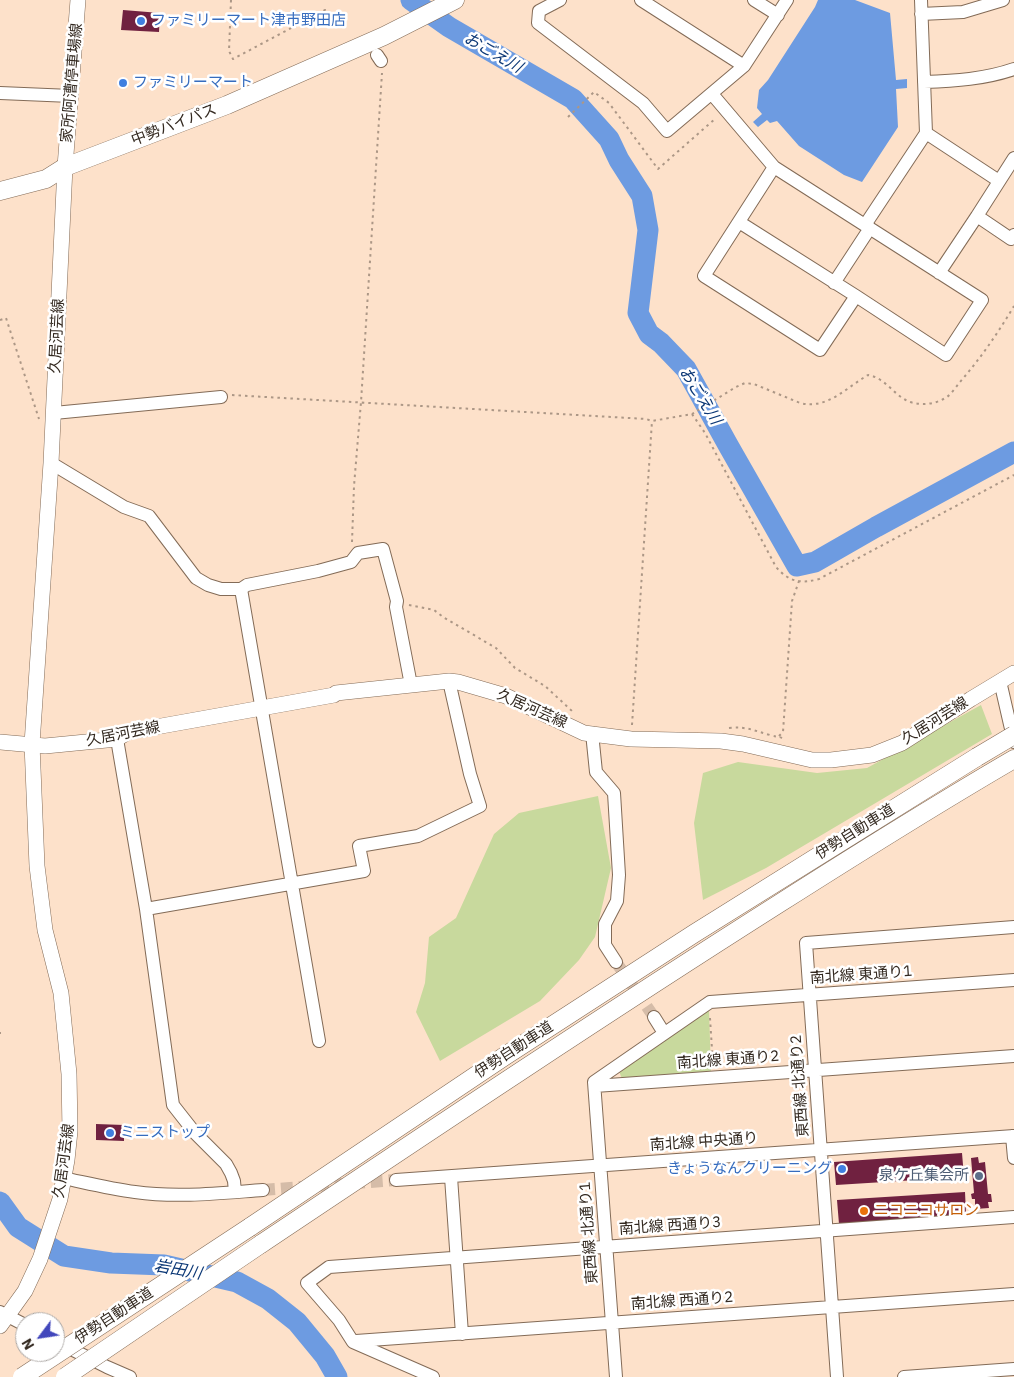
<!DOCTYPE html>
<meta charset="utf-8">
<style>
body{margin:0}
#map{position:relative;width:1014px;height:1377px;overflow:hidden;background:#fde1ca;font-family:"IBM Plex Sans",sans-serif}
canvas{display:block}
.north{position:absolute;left:15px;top:1312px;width:50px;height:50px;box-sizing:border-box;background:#fff;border:1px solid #ada9a6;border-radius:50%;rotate:239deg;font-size:14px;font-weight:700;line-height:20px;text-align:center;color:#332920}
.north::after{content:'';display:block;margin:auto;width:18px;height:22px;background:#4247bc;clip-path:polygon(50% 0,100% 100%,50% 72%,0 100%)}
</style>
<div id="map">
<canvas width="1014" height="1377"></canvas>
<div class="north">N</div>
</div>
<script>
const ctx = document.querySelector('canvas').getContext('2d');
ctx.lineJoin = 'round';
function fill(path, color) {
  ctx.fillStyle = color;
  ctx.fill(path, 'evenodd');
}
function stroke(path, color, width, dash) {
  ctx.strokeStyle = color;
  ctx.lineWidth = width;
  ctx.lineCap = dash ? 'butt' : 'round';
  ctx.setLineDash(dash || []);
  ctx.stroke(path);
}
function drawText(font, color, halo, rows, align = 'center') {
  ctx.font = font + ' "IBM Plex Sans","Noto Sans JP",sans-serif';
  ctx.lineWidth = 5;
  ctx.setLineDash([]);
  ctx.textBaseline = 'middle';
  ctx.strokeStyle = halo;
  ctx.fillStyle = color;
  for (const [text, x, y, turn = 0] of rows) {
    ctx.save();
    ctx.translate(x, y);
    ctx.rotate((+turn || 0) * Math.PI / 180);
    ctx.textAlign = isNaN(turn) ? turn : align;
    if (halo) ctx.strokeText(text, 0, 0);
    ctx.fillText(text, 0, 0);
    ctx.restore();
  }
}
fill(new Path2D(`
 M 981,705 L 992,734 L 766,868 L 703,900 L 694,823 L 703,773 L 738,762 L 817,773 L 867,768 Z
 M 598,796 L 611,868 L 595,937 L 579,960 L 540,1001 L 440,1061 L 416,1012 L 425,983 L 429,937 L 456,918 L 494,834 L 519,813 Z
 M 709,1009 L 711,1072 L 622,1079 L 619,1071 Z`), '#c8d99d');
fill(new Path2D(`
 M 818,0 L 855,0 L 890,13 L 896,80 L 907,79 L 907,88 L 896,89 L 898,127 L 862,182 L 844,175 L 799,146 L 777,121 L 770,123 L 767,120 L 758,127 L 753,122 L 762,114 L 757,108 L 759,90 L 768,80 L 815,7 Z`), '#6d9be1');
stroke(new Path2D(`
 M 411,0 L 449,27 L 573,99 L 609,139 L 619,160 L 642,196 L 648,230 L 638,313 L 649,334 L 661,343 L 686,369 L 728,445 L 797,566 L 815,562 L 876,527 L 1014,452
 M 0,1202 L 18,1227 L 64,1256 L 111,1263 L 164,1265 L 237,1282 L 268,1299 L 297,1322 L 325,1356 L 337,1377`), '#6d9be1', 21);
fill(new Path2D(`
 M 123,10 L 160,13 L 159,32 L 121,30 Z
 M 96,1124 L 124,1125 L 124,1141 L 96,1140 Z
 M 962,1153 L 964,1177 L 836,1185 L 834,1162 Z
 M 978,1157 L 979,1163 L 985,1162 L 988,1194 L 991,1194 L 992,1202 L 988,1202 L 989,1208 L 975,1209 L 975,1199 L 972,1199 L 971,1194 L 974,1193 L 971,1158 Z
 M 965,1192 L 966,1214 L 839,1224 L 837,1200 Z`), '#702140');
stroke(new Path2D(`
 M 616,962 L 654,1017
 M 263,1190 L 396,1180`), '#d5bca8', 12, [12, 6]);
const minor = new Path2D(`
 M 560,0 L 539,11 L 538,23 L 643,103 L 667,131 L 744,66 L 787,0
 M 641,0 L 744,66
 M 754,0 L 778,15
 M 921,14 L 963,12 L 1003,0
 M 377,55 L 381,61
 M 924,82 C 955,81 985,79 1014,69
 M 0,93 L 71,96
 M 712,94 L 774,167 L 982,300 L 946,355 L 856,296 L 739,222
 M 926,133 L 999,181
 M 1014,158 L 977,216 L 1011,239 L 1014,235
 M 774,167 L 704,276 L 820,350 L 856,296
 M 865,225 L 926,133 L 921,0
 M 939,273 L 977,216
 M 834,283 L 870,228
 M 54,413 L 221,397
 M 51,463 L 124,507 L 149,516 L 196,578 L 208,585 L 221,589 L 241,589 L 247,585 L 318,571 L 351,562 L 358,553 L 383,549 L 397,601 L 396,607 L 411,685
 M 241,589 L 319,1041
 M 1000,681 L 1014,742
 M 592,733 L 596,772 L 614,793 L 619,875 L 617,901 L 605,924 L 605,945 L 616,962
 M 117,739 L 146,909 L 173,1105 L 195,1133 L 226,1164 L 231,1173 L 234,1181 L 235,1192
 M 146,909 L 364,871 L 359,846 L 418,836 L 480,806 L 470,774 L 449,681
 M 654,1017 L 664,1033
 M 595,1086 L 1014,1056
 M 1012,1136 L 1014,1158
 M 451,1177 L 462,1334
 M 63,1178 C 87,1183 111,1189 135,1192 C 177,1198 221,1193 263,1190
 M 396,1180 L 1014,1136
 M 0,1312 L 25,1325
 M 55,1341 L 107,1367 L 130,1377
 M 356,1341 L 1014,1294
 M 433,1377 L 353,1342 L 339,1320 L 307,1283 L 329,1267 L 1014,1217
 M 616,1377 L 594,1082 L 710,1002 L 1014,980
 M 837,1377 L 806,943 L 1014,927
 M 904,1377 L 1014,1369`);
const major = new Path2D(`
 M 0,742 L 45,746 L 117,739 L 128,732 L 334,695 L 336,693 L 449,681 L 458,682 L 506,696 L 584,733 L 631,739 L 721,741 L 743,744 L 812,760 L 831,760 L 872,755 L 902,743 L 971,699 L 1014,673
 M 0,1326 L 25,1291 L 40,1259 L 60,1199 L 67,1160 L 70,1131 L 69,1074 L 61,993 L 45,930 L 37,866 L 32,744 L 51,463 L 65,167 L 78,0`);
const highway = new Path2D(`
 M 0,191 L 46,179 L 65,167 L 227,105 L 384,36 L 455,0
 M 250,1227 L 505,1056 L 695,933 L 977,757
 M 261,1244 C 433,1129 605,1014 780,903 C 857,854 935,805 1014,759`);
stroke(minor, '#836b57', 14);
stroke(major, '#836b57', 16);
stroke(highway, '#836b57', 19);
stroke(new Path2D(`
 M 231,0 L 229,51 L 233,59 L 325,10 L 343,19
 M 568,117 L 594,92 L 609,103 L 658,169 L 716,118
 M 0,320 L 6,318 L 39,419
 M 232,395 L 646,419 L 652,421 L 692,414 L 736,387 L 745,383 L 754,384 L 800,403 C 827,410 847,387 868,375 C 886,378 894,396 910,402 C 923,406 936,404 947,397 C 952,393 956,387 960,382 C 980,359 998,333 1014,306
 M 692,414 L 705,433 L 776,567 C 789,582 801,584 819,579 L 1014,475
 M 352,542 L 354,486 L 361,402 L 382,73
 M 409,605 L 434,610 L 443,617 L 496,648 L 515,668 L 545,686 L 572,711
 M 632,725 L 652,421
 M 729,728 C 746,726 755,731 770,735 C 775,737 778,736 782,738
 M 779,736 L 783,732 L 792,601 L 799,581
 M 710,1018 L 713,1065
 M 0,1033 L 1,1033`), '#ac9786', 2, [2.5, 4]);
stroke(minor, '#fff', 12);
stroke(major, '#fff', 15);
stroke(highway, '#fff', 18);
const highwayBridge = new Path2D(`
 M 977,757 L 1014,735
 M 22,1377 L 250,1227
 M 65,1377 L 261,1244`);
stroke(highwayBridge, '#836b57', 19, []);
stroke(highwayBridge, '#fff', 18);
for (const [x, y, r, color] of [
 [141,21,5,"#3f7fe0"],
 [123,83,5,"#3f7fe0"],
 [110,1133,5,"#3f7fe0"],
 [842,1169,5,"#3f7fe0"],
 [979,1176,5,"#5c6f8a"],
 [864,1211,5,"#e8710a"]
]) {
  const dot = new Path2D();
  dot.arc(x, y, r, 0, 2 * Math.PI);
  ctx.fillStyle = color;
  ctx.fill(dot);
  stroke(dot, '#fff', 2);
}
drawText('15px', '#366cbe', '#fff', [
 ["ファミリーマート津市野田店",151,21],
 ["ファミリーマート",133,83],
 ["ミニストップ",120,1133],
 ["きょうなんクリーニング",832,1169,"right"]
], 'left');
drawText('15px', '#332920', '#fff', [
 ["家所阿漕停車場線",72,83,-85],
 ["中勢バイパス",174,125,-21],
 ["久居河芸線",57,336,-87],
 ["久居河芸線",532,709,24],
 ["久居河芸線",935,721,-32],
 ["久居河芸線",123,734,-11],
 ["伊勢自動車道",855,832,-32],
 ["南北線 東通り1",861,975,-4],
 ["伊勢自動車道",514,1050,-33],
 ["南北線 東通り2",728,1060,-4],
 ["東西線 北通り2",800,1086,-94],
 ["南北線 中央通り",704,1142,-4],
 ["久居河芸線",64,1161,-82],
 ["南北線 西通り3",670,1226,-4],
 ["東西線 北通り1",589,1233,-94],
 ["南北線 西通り2",682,1301,-4],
 ["伊勢自動車道",114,1316,-33]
]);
drawText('15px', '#4e5e75', '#fff', [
 ["泉ケ丘集会所",969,1176]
], 'right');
drawText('15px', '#c56008', '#fff', [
 ["ニコニコサロン",874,1211]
], 'left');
drawText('italic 16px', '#0c3876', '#fff', [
 ["おごえ川",493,53,30],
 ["おごえ川",700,396,58],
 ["岩田川",178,1270,10]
]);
</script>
